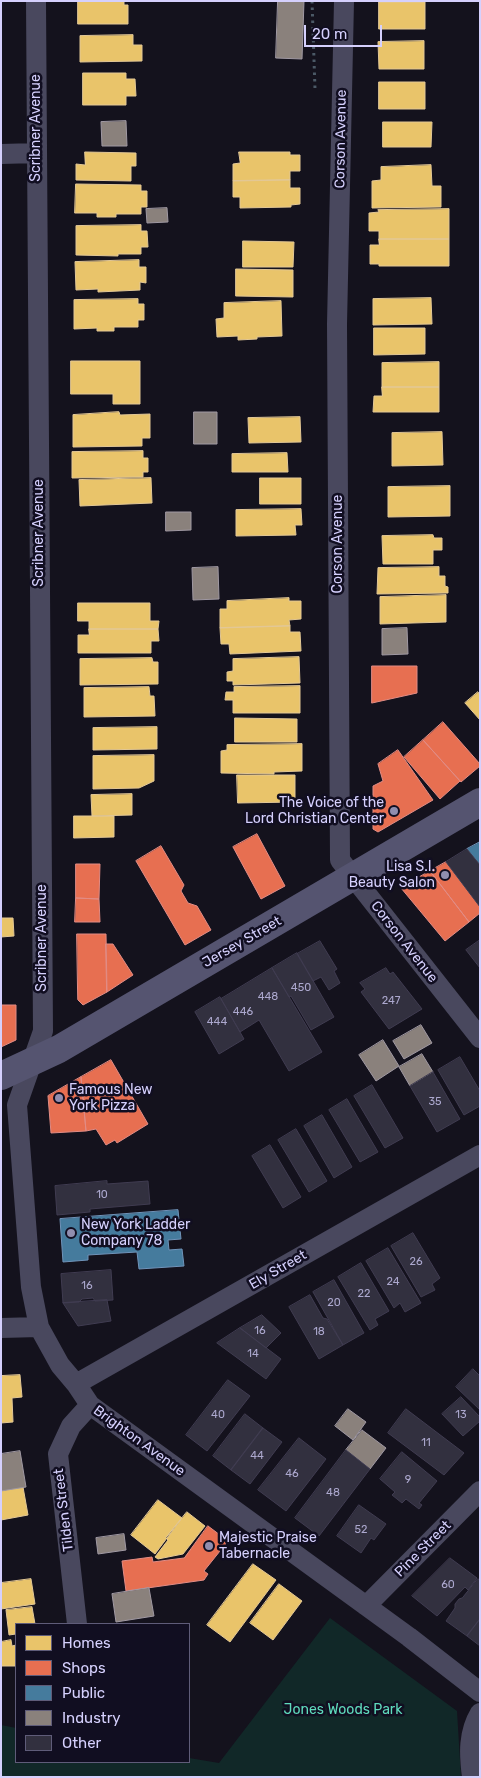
<!DOCTYPE html>
<style>
body{margin:0}
#map{position:relative;width:481px;height:1778px;overflow:hidden;background:#14121d;font-family:Rubik,sans-serif}
canvas{display:block}
.frame{position:absolute;inset:0;border:2px solid #d5d0fd;pointer-events:none}
.legend{position:absolute;left:15px;top:1623px;width:175px;height:140px;box-sizing:border-box;background:#110e21;border:1px solid #5f5c79;margin:0;padding:6px 9px;list-style:none;font-size:15px;color:#d5d0fd}
.legend li{display:flex;align-items:center;gap:10px;height:25px}
.legend b{width:25px;border:1px solid #5f5c79}
.scale{position:absolute;left:304px;top:25px;width:78px;height:22px;box-sizing:border-box;border:2px solid #d5d0fd;border-top:0;padding-left:6px;font-size:15px;line-height:18px;white-space:nowrap;color:#d5d0fd;-webkit-text-stroke:4px #110e21;paint-order:stroke}
</style>
<div id="map">
<canvas width="481" height="1778"></canvas>
<div class="frame"></div>
<ul class="legend">
<li><b style="height:14px;background:#e9c46a"></b>Homes</li>
<li><b style="height:14px;background:#e76f51"></b>Shops</li>
<li><b style="height:14px;background:#457b9d"></b>Public</li>
<li><b style="height:14px;background:#8a817c"></b>Industry</li>
<li><b style="height:14px;background:#32303f"></b>Other</li>
</ul>
<div class="scale">20 m</div>
</div>
<script>
const ctx = document.querySelector('canvas').getContext('2d');
ctx.lineJoin = 'round';
function fill(path, color) {
  ctx.fillStyle = color;
  ctx.fill(path, 'evenodd');
}
function stroke(path, color, width, dash) {
  ctx.strokeStyle = color;
  ctx.lineWidth = width;
  ctx.lineCap = dash ? 'butt' : 'round';
  ctx.setLineDash(dash || []);
  ctx.stroke(path);
}
function drawText(font, color, halo, rows, align = 'center') {
  ctx.font = font + ' Rubik,sans-serif';
  ctx.lineWidth = 5;
  ctx.setLineDash([]);
  ctx.textBaseline = 'middle';
  ctx.strokeStyle = halo;
  ctx.fillStyle = color;
  for (const [text, x, y, turn = 0] of rows) {
    ctx.save();
    ctx.translate(x, y);
    ctx.rotate((+turn || 0) * Math.PI / 180);
    ctx.textAlign = isNaN(turn) ? turn : align;
    if (halo) ctx.strokeText(text, 0, 0);
    ctx.fillText(text, 0, 0);
    ctx.restore();
  }
}
fill(new Path2D(`
 M 330,1618 L 457,1711 L 461,1777 L 1,1777 L 1,1725 L 16,1728 L 16,1762 L 189,1762 L 189,1758 L 219,1763 Z`), '#112828');
const homes = new Path2D(`
 M 78,1 L 124,1 L 124,5 L 128,5 L 128,24 L 78,24 Z
 M 379,2 L 425,2 L 425,29 L 379,29 Z
 M 133,35 L 133,45 L 142,45 L 142,61 L 80,62 L 80,36 Z
 M 424,41 L 424,69 L 379,69 L 378,42 Z
 M 83,73 L 126,73 L 126,79 L 135,79 L 136,96 L 126,96 L 126,105 L 83,105 Z
 M 379,82 L 425,82 L 425,109 L 379,109 Z
 M 383,122 L 432,122 L 431,147 L 383,147 Z
 M 85,152 L 136,153 L 136,166 L 131,166 L 131,181 L 76,180 L 76,164 L 85,165 Z
 M 239,152 L 290,152 L 290,155 L 300,155 L 300,171 L 290,171 L 290,180 L 233,181 L 233,164 L 240,163 Z
 M 431,165 L 432,186 L 441,186 L 441,207 L 372,208 L 372,181 L 381,180 L 381,167 Z
 M 290,180 L 290,188 L 300,188 L 300,204 L 291,205 L 291,207 L 240,208 L 240,197 L 233,197 L 233,181 Z
 M 76,184 L 141,185 L 141,191 L 147,191 L 147,207 L 141,207 L 141,214 L 116,214 L 116,217 L 97,217 L 97,213 L 75,213 Z
 M 449,209 L 449,239 L 379,239 L 379,231 L 369,231 L 369,213 L 379,212 L 378,210 Z
 M 141,225 L 141,231 L 147,231 L 148,247 L 141,247 L 141,254 L 118,254 L 118,256 L 76,255 L 76,226 Z
 M 379,239 L 449,239 L 449,266 L 379,266 L 379,264 L 370,264 L 370,245 L 379,245 Z
 M 243,241 L 294,242 L 293,267 L 243,267 Z
 M 139,260 L 139,267 L 146,267 L 146,283 L 140,282 L 140,290 L 98,292 L 98,289 L 76,290 L 75,262 Z
 M 236,269 L 293,270 L 293,297 L 236,296 Z
 M 431,298 L 432,324 L 373,325 L 373,299 Z
 M 138,299 L 138,304 L 144,304 L 144,320 L 138,320 L 138,327 L 114,327 L 114,331 L 97,331 L 97,328 L 74,329 L 74,300 Z
 M 281,301 L 282,336 L 257,337 L 257,339 L 238,340 L 238,336 L 217,337 L 216,319 L 224,318 L 224,303 Z
 M 374,328 L 425,328 L 425,354 L 374,355 Z
 M 71,361 L 140,361 L 140,404 L 113,404 L 113,394 L 71,394 Z
 M 439,362 L 439,387 L 382,387 L 382,363 Z
 M 382,387 L 439,387 L 439,412 L 373,412 L 374,396 L 382,396 Z
 M 119,412 L 120,415 L 150,414 L 150,438 L 142,438 L 142,446 L 73,447 L 73,415 Z
 M 300,417 L 301,442 L 249,443 L 248,418 Z
 M 442,432 L 443,465 L 392,466 L 392,433 Z
 M 143,451 L 143,458 L 148,458 L 148,472 L 143,472 L 143,477 L 72,478 L 72,452 Z
 M 287,453 L 288,472 L 232,472 L 232,454 Z
 M 151,478 L 152,503 L 80,506 L 79,480 Z
 M 260,478 L 301,478 L 301,504 L 260,504 Z
 M 450,486 L 450,516 L 388,517 L 388,487 Z
 M 301,509 L 302,525 L 295,525 L 296,535 L 236,536 L 236,510 Z
 M 433,535 L 434,538 L 442,538 L 442,550 L 433,550 L 433,564 L 383,564 L 382,536 Z
 M 439,567 L 439,576 L 445,576 L 445,586 L 448,587 L 448,593 L 377,594 L 378,568 Z
 M 446,595 L 446,622 L 380,624 L 380,597 Z
 M 289,598 L 289,601 L 301,601 L 301,619 L 289,620 L 290,626 L 220,628 L 220,609 L 227,609 L 227,601 Z
 M 78,603 L 150,603 L 150,621 L 159,621 L 158,629 L 89,629 L 89,621 L 78,621 Z
 M 290,626 L 290,632 L 300,632 L 301,651 L 230,654 L 229,644 L 221,644 L 220,628 Z
 M 89,629 L 158,629 L 159,641 L 151,641 L 151,653 L 78,653 L 78,635 L 89,635 Z
 M 299,657 L 300,683 L 233,685 L 233,681 L 227,681 L 227,672 L 233,671 L 233,659 Z
 M 152,658 L 153,662 L 158,662 L 158,684 L 80,685 L 80,659 Z
 M 300,686 L 300,713 L 233,713 L 233,700 L 225,700 L 226,692 L 234,692 L 234,687 Z
 M 149,687 L 150,696 L 154,696 L 155,716 L 84,717 L 84,688 Z
 M 478,692 L 480,695 L 480,720 L 465,703 Z
 M 235,718 L 297,719 L 297,742 L 235,742 Z
 M 157,727 L 157,749 L 93,750 L 93,728 Z
 M 302,744 L 302,771 L 274,772 L 274,774 L 221,773 L 221,751 L 227,750 L 227,745 Z
 M 154,755 L 154,781 L 139,788 L 93,789 L 93,756 Z
 M 237,775 L 295,775 L 295,802 L 238,803 Z
 M 132,794 L 132,815 L 92,816 L 91,795 Z
 M 74,816 L 114,816 L 114,837 L 74,838 Z
 M 1,918 L 13,918 L 14,936 L 1,937 Z
 M 20,1375 L 22,1397 L 12,1398 L 13,1422 L 1,1423 L 1,1376 Z
 M 23,1487 L 28,1515 L 1,1520 L 1,1491 Z
 M 158,1500 L 182,1518 L 155,1554 L 131,1535 Z
 M 187,1512 L 205,1526 L 183,1554 L 158,1559 L 155,1557 L 168,1540 L 166,1538 Z
 M 253,1564 L 276,1580 L 230,1642 L 207,1625 Z
 M 31,1579 L 35,1604 L 1,1609 L 1,1583 Z
 M 279,1584 L 302,1601 L 273,1640 L 250,1623 Z
 M 32,1607 L 35,1624 L 16,1624 L 16,1634 L 9,1635 L 6,1610 Z
 M 11,1640 L 12,1646 L 16,1645 L 16,1640 L 16,1666 L 1,1666 L 1,1642 Z`);
fill(homes, '#e9c46a');
stroke(homes, '#e3c896', 1);
const shops = new Path2D(`
 M 372,666 L 417,666 L 417,693 L 372,703 Z
 M 443,722 L 480,764 L 480,766 L 461,782 L 423,740 Z
 M 423,740 L 460,781 L 440,799 L 404,757 Z
 M 398,750 L 433,800 L 378,832 L 373,829 L 373,786 L 383,781 L 378,764 Z
 M 257,834 L 285,886 L 261,899 L 233,847 Z
 M 161,846 L 184,885 L 181,891 L 188,903 L 197,906 L 211,930 L 185,945 L 136,861 Z
 M 446,862 L 480,907 L 480,913 L 469,922 L 430,871 Z
 M 76,864 L 100,864 L 99,899 L 76,898 Z
 M 430,871 L 469,922 L 445,941 L 401,888 Z
 M 76,898 L 99,899 L 100,922 L 75,922 Z
 M 77,934 L 106,934 L 107,992 L 83,1005 L 78,1000 Z
 M 106,944 L 113,944 L 133,975 L 107,992 Z
 M 1,1005 L 16,1005 L 16,1040 L 1,1047 Z
 M 111,1060 L 148,1124 L 117,1143 L 115,1140 L 106,1145 L 96,1129 L 86,1131 L 81,1077 Z
 M 81,1077 L 86,1131 L 51,1133 L 48,1096 Z
 M 208,1526 L 228,1541 L 204,1571 L 208,1574 L 204,1580 L 126,1591 L 122,1561 L 152,1557 L 153,1562 L 184,1558 Z`);
fill(shops, '#e76f51');
stroke(shops, '#e28c85', 1);
const public = new Path2D(`
 M 480,842 L 480,865 L 467,849 Z
 M 178,1210 L 181,1239 L 168,1240 L 169,1250 L 182,1249 L 184,1266 L 139,1269 L 137,1252 L 88,1255 L 88,1260 L 63,1262 L 60,1219 Z`);
fill(public, '#457b9d');
stroke(public, '#7094ba', 1);
const industry = new Path2D(`
 M 278,1 L 304,1 L 302,59 L 276,58 Z
 M 126,121 L 127,146 L 102,146 L 101,122 Z
 M 167,208 L 168,222 L 147,223 L 146,209 Z
 M 194,412 L 217,412 L 217,444 L 194,444 Z
 M 166,512 L 191,512 L 191,530 L 166,531 Z
 M 218,567 L 219,599 L 193,600 L 192,568 Z
 M 407,628 L 408,654 L 382,655 L 382,629 Z
 M 421,1025 L 432,1043 L 404,1059 L 393,1041 Z
 M 383,1040 L 399,1066 L 376,1081 L 359,1055 Z
 M 422,1054 L 433,1072 L 410,1086 L 399,1067 Z
 M 348,1409 L 366,1422 L 353,1440 L 335,1426 Z
 M 362,1430 L 386,1448 L 370,1469 L 346,1450 Z
 M 20,1451 L 26,1487 L 1,1491 L 1,1454 Z
 M 124,1534 L 126,1550 L 98,1554 L 96,1538 Z
 M 149,1588 L 154,1616 L 116,1622 L 112,1594 Z`);
fill(industry, '#8a817c');
stroke(industry, '#a099a3', 1);
const building = new Path2D(`
 M 467,849 L 480,865 L 480,907 L 446,862 Z
 M 480,940 L 480,968 L 466,950 Z
 M 320,941 L 337,969 L 334,971 L 340,983 L 329,990 L 321,977 L 313,981 L 297,954 Z
 M 297,953 L 334,1017 L 311,1030 L 291,996 L 289,997 L 272,968 Z
 M 272,968 L 322,1052 L 289,1071 L 259,1020 L 240,1032 L 221,999 Z
 M 386,968 L 390,974 L 393,972 L 422,1009 L 389,1029 L 361,992 L 365,989 L 360,983 Z
 M 220,997 L 244,1039 L 219,1054 L 195,1012 Z
 M 460,1057 L 480,1091 L 480,1106 L 464,1115 L 438,1070 Z
 M 433,1072 L 460,1119 L 437,1132 L 410,1086 Z
 M 372,1085 L 403,1138 L 385,1148 L 354,1096 Z
 M 347,1099 L 378,1152 L 360,1162 L 329,1110 Z
 M 322,1115 L 352,1167 L 334,1178 L 304,1126 Z
 M 296,1129 L 327,1181 L 309,1192 L 278,1140 Z
 M 270,1145 L 301,1197 L 283,1208 L 252,1156 Z
 M 107,1181 L 107,1184 L 148,1181 L 150,1204 L 90,1209 L 90,1212 L 57,1215 L 55,1186 Z
 M 413,1233 L 440,1278 L 432,1284 L 435,1290 L 421,1297 L 391,1246 Z
 M 388,1248 L 421,1303 L 405,1312 L 400,1303 L 394,1308 L 366,1261 Z
 M 361,1263 L 389,1311 L 375,1319 L 378,1325 L 370,1330 L 338,1277 Z
 M 111,1270 L 113,1300 L 95,1301 L 93,1298 L 82,1299 L 79,1302 L 63,1303 L 61,1274 Z
 M 334,1280 L 364,1333 L 343,1345 L 313,1292 Z
 M 310,1295 L 323,1318 L 327,1319 L 343,1345 L 319,1359 L 289,1307 Z
 M 107,1300 L 111,1321 L 78,1326 L 63,1303 Z
 M 262,1315 L 281,1333 L 266,1348 L 240,1328 Z
 M 240,1328 L 281,1359 L 266,1379 L 217,1343 Z
 M 473,1369 L 480,1376 L 480,1410 L 456,1387 Z
 M 228,1380 L 250,1396 L 207,1451 L 186,1435 Z
 M 461,1397 L 480,1417 L 480,1421 L 463,1436 L 442,1414 Z
 M 406,1409 L 464,1453 L 444,1475 L 388,1433 Z
 M 245,1414 L 263,1428 L 231,1470 L 213,1456 Z
 M 263,1428 L 282,1442 L 250,1484 L 231,1470 Z
 M 299,1438 L 326,1459 L 286,1511 L 258,1490 Z
 M 346,1450 L 370,1469 L 319,1536 L 295,1518 Z
 M 402,1452 L 437,1481 L 419,1503 L 422,1505 L 419,1509 L 406,1499 L 402,1503 L 392,1495 L 395,1492 L 380,1479 Z
 M 359,1505 L 386,1524 L 374,1540 L 371,1538 L 361,1553 L 337,1536 Z
 M 450,1558 L 477,1578 L 468,1590 L 465,1587 L 437,1616 L 412,1596 Z
 M 478,1579 L 480,1580 L 480,1619 L 467,1636 L 446,1621 L 455,1608 L 455,1604 L 459,1599 L 462,1598 Z
 M 480,1619 L 480,1646 L 467,1636 Z`);
fill(building, '#32303f');
stroke(building, '#403c51', 1);
stroke(new Path2D(`
 M 312,1 L 315,89`), '#4b5966', 3, [2.5, 4]);
stroke(new Path2D(`
 M 36,1 L 43,1031 L 17,1105 L 31,1287 L 39,1327 L 60,1365 L 76,1384 L 90,1405 L 409,1637 L 480,1692
 M 344,1 L 337,324 L 340,860 L 480,1038
 M 1,154 L 37,153
 M 1,1328 L 39,1327
 M 76,1384 L 480,1155
 M 366,1606 L 480,1491
 M 77,1624 L 58,1454 L 71,1426 L 90,1405
 M 472,1777 C 469,1754 468,1733 480,1713`), '#49485e', 20);
stroke(new Path2D(`
 M 1,1076 L 59,1049 L 480,802`), '#555470', 28);
for (const [x, y, r, color] of [
 [394,811,5,"#918eaf"],
 [445,875,5,"#918eaf"],
 [59,1098,5,"#918eaf"],
 [71,1233,5,"#918eaf"],
 [209,1546,5,"#918eaf"]
]) {
  const dot = new Path2D();
  dot.arc(x, y, r, 0, 2 * Math.PI);
  ctx.fillStyle = color;
  ctx.fill(dot);
  stroke(dot, '#110e21', 2);
}
drawText('11px', '#aca8ce', null, [
 ["450",301,988],
 ["448",268,997],
 ["247",391,1001],
 ["446",243,1012],
 ["444",217,1022],
 ["35",435,1102],
 ["10",102,1195],
 ["26",416,1262],
 ["24",393,1282],
 ["16",87,1286],
 ["22",364,1294],
 ["20",334,1303],
 ["16",260,1331],
 ["18",319,1332],
 ["14",253,1354],
 ["40",218,1415],
 ["13",461,1415],
 ["11",426,1443],
 ["44",257,1456],
 ["46",292,1474],
 ["9",408,1480],
 ["48",333,1493],
 ["52",361,1530],
 ["60",448,1585]
]);
drawText('14px', '#d5d0fd', '#110e21', [
 ["Scribner Avenue",36,128,-90],
 ["Corson Avenue",341,139,-89],
 ["Scribner Avenue",39,533,-90],
 ["Corson Avenue",338,544,-90],
 ["Scribner Avenue",42,938,-90],
 ["Jersey Street",242,942,-30],
 ["Corson Avenue",404,942,52],
 ["Ely Street",278,1270,-30],
 ["Brighton Avenue",139,1441,36],
 ["Tilden Street",64,1510,-97],
 ["Pine Street",423,1549,-45]
]);
drawText('14px', '#d5d0fd', '#110e21', [
 ["The Voice of the",384,803,"right"],
 ["Lord Christian Center",384,819,"right"],
 ["Lisa S.I.",435,867,"right"],
 ["Beauty Salon",435,883,"right"],
 ["Famous New",69,1090],
 ["York Pizza",69,1106],
 ["New York Ladder",81,1225],
 ["Company 78",81,1241],
 ["Majestic Praise",219,1538],
 ["Tabernacle",219,1554]
], 'left');
drawText('14px', '#5fdbbd', '#110e21', [
 ["Jones Woods Park",343,1710]
]);
</script>
